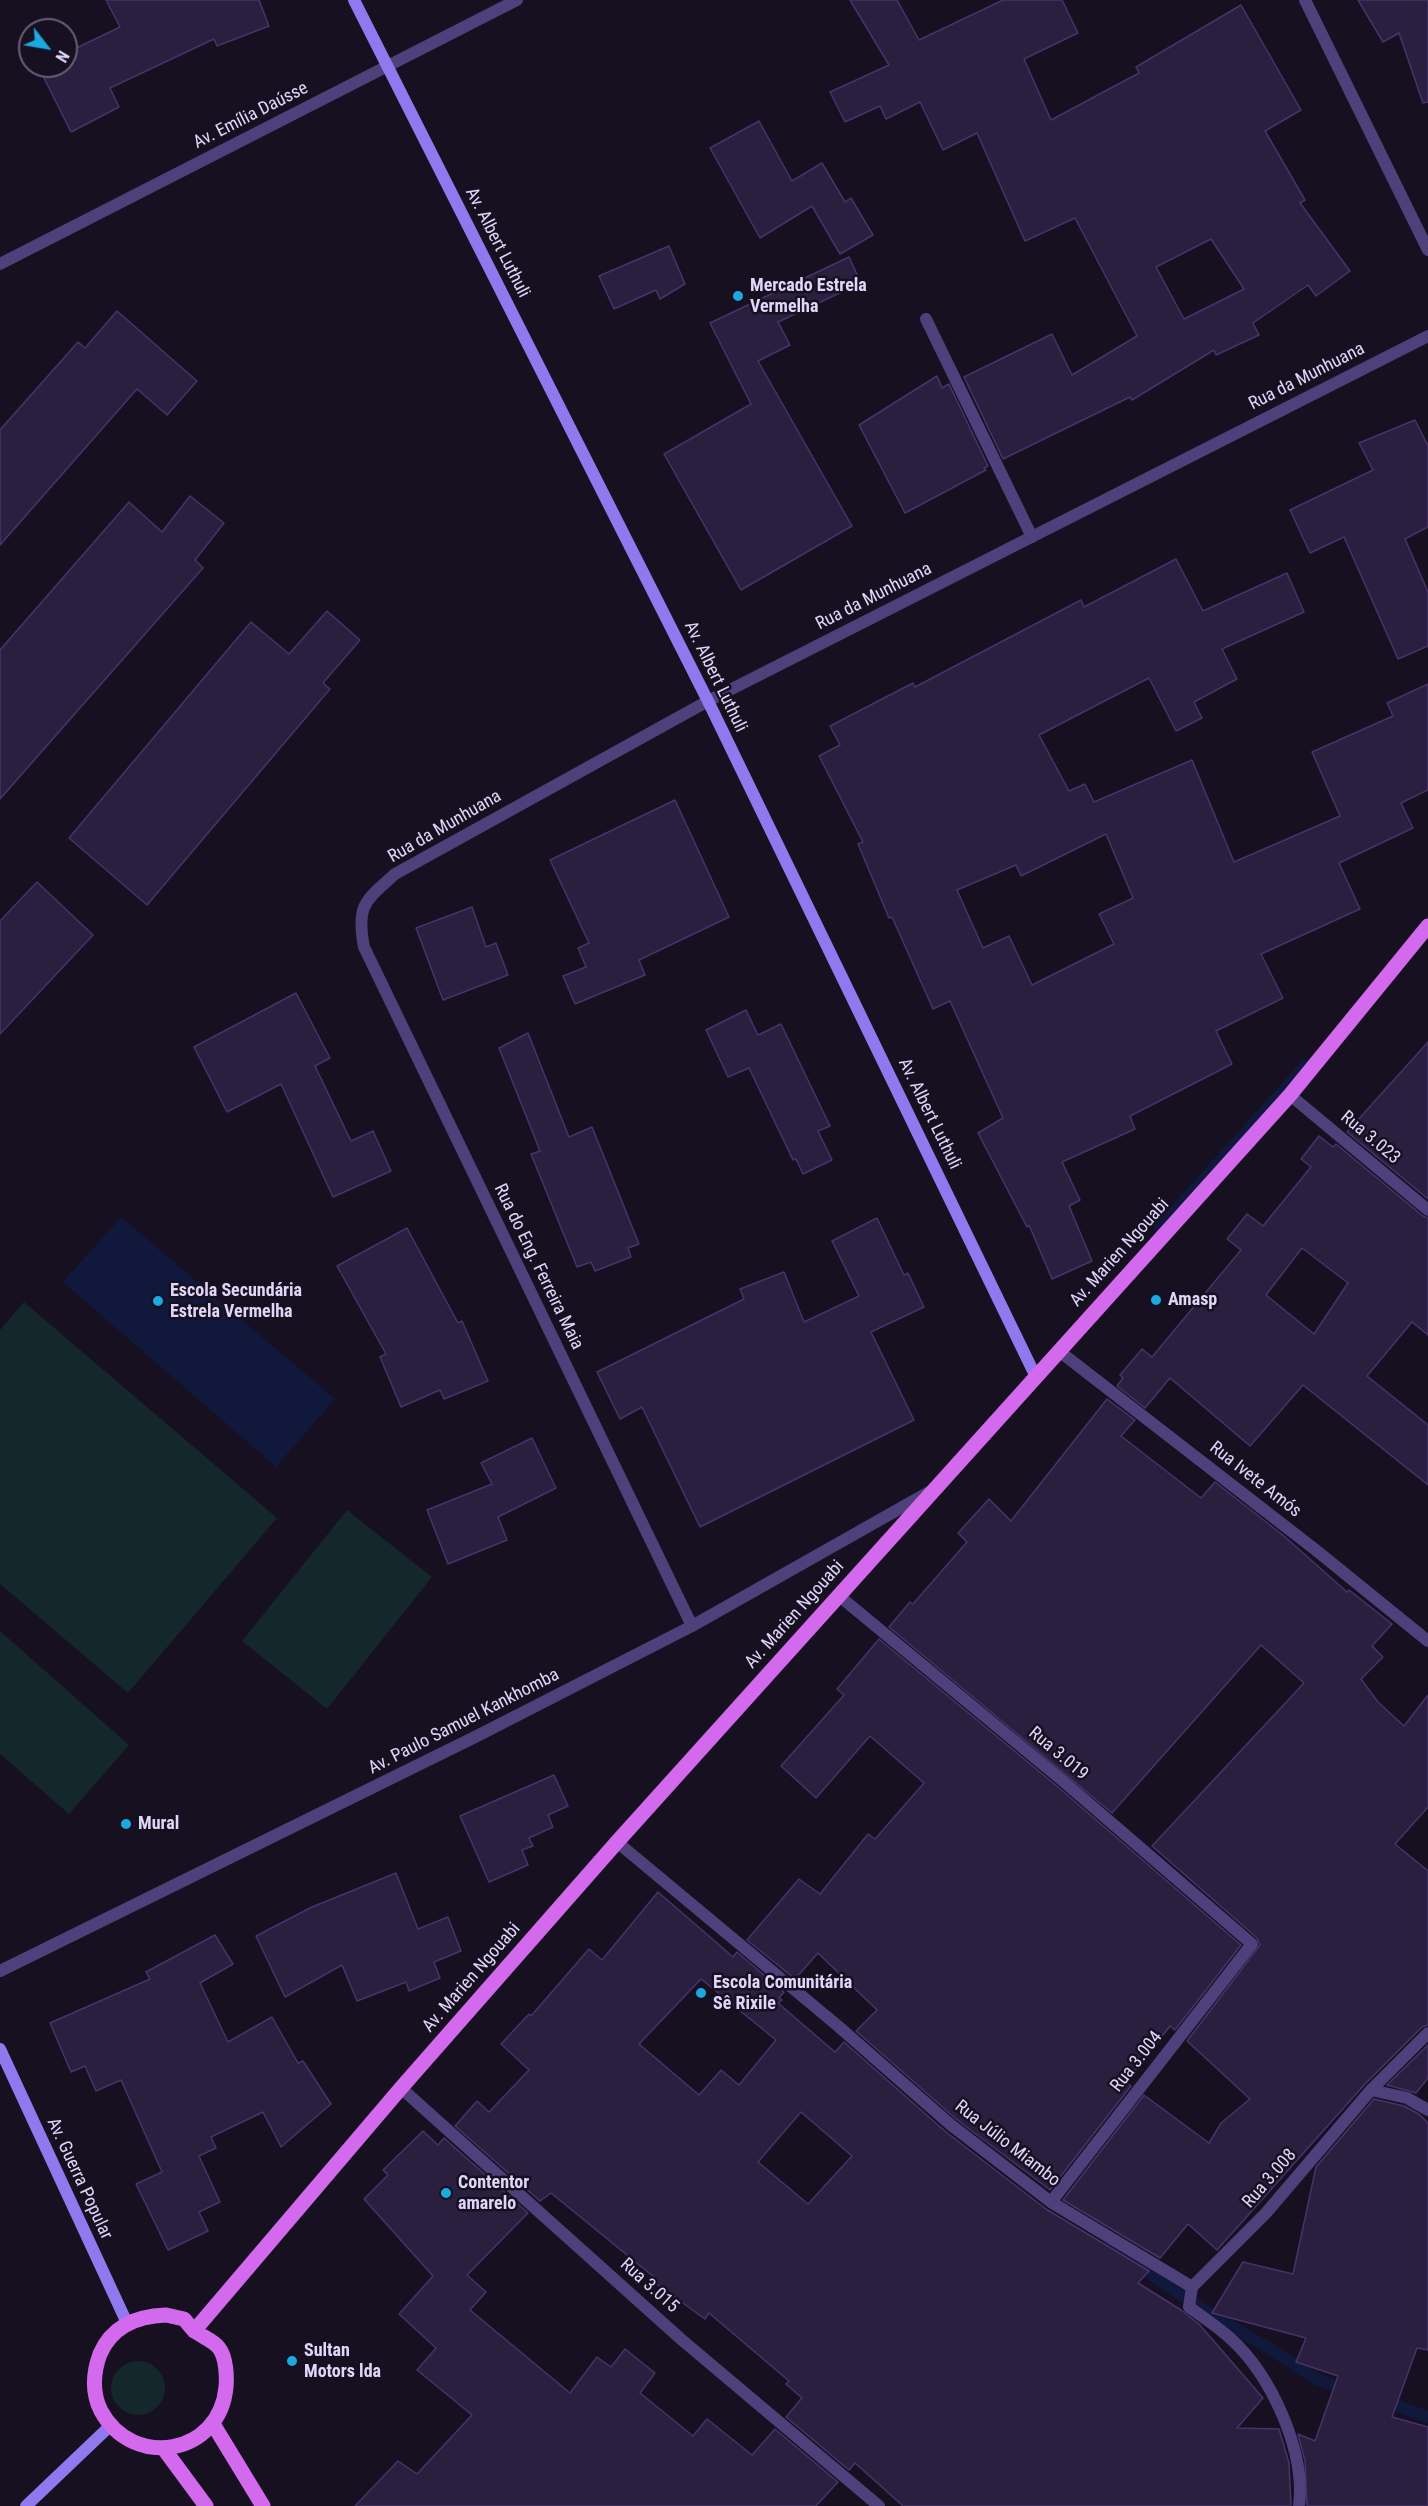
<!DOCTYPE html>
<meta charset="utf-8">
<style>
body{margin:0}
#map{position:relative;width:1428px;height:2506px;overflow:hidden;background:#161021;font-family:"Roboto Condensed",sans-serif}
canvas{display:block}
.north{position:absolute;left:18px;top:18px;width:60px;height:60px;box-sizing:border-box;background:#161021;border:2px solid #675f78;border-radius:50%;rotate:121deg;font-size:16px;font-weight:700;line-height:24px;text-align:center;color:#e0d6fa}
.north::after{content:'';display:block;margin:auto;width:21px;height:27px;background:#1ba9e0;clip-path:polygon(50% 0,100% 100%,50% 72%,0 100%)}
</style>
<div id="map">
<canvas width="1428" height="2506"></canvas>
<div class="north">N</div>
</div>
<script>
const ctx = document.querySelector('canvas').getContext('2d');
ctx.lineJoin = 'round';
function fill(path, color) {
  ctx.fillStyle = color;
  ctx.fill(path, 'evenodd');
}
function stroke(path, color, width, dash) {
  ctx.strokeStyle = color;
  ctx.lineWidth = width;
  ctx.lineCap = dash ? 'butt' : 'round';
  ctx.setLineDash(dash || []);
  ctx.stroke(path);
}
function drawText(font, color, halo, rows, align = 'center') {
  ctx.font = font + ' "Roboto Condensed",sans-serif';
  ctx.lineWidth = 5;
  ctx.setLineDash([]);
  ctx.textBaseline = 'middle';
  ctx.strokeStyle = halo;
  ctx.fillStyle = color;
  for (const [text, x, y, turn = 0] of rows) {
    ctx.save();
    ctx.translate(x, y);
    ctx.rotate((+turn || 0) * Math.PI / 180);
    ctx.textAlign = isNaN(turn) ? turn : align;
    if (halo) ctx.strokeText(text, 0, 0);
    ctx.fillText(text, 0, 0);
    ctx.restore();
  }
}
fill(new Path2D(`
 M 24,1302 L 277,1518 L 128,1693 L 0,1584 L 0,1330 Z
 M 347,1510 L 432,1577 L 327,1709 L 242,1641 Z
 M 0,1631 L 129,1745 L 69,1814 L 0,1754 Z
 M111 2388a27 27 0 1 1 54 0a27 27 0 1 1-54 0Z`), '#14272a');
fill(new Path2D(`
 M 121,1217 L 335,1399 L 276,1467 L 63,1282 Z`), '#10183b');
stroke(new Path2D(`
 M 1160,1228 L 1306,1065
 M 1111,2243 L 1160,2281 L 1212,2315 L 1267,2347 L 1316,2379 L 1350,2390
 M 1381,2400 L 1428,2417`), '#10183b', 12);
const building = new Path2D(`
 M 106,0 L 259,0 L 269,26 L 217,46 L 214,39 L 110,88 L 119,107 L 71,132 L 38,66 L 66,66 L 66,53 L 120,27 Z
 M 850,0 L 897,0 L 919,40 L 1003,0 L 1062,0 L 1078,33 L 1024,59 L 1051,120 L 1139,73 L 1136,67 L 1241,5 L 1301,110 L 1265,131 L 1305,200 L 1300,203 L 1350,271 L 1316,296 L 1308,285 L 1253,323 L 1259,335 L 1216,355 L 1214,350 L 1132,400 L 1130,397 L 1003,459 L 964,377 L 1052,334 L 1072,375 L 1137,336 L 1075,218 L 1025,241 L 977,133 L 943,150 L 920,102 L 886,119 L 880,106 L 845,122 L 830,92 L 889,65 ZM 1211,239 L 1244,289 L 1184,319 L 1156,267 Z
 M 1358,0 L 1428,0 L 1428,102 L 1423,103 L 1399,33 L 1383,42 Z
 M 759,121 L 792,181 L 822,163 L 845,202 L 851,198 L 873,235 L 840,254 L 812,206 L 760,238 L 710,148 Z
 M 669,246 L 685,284 L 660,299 L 656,290 L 614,309 L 599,276 Z
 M 849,257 L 861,283 L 778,322 L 790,345 L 758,361 L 852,526 L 741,590 L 664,454 L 751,404 L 710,323 Z
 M 117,311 L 197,381 L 167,415 L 137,389 L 0,545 L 0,430 L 78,342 L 85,348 Z
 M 937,376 L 942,388 L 949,384 L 988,466 L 984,468 L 986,470 L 905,513 L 859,425 Z
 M 1415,420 L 1428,446 L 1428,527 L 1405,539 L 1428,592 L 1428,646 L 1398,659 L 1344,537 L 1310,553 L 1290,510 L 1373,470 L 1359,443 Z
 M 190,496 L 224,523 L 195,560 L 203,568 L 0,799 L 0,650 L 129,502 L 162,532 Z
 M 1176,559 L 1203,611 L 1287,573 L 1304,612 L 1222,649 L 1237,679 L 1194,702 L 1202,718 L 1176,731 L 1149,678 L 1039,735 L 1069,791 L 1085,784 L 1094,802 L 1192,760 L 1234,862 L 1340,816 L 1312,752 L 1393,716 L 1387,703 L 1428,684 L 1428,790 L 1401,803 L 1413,828 L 1339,863 L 1360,909 L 1261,954 L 1283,998 L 1216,1031 L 1232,1064 L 1130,1116 L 1135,1129 L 1062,1162 L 1080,1200 L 1069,1206 L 1092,1261 L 1052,1279 L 1029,1225 L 1027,1227 L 978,1133 L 1003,1118 L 950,1001 L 933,1009 L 892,917 L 889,918 L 858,844 L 863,842 L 819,756 L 840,745 L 830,726 L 913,683 L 915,687 L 1081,600 L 1084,607 ZM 1106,834 L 1133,898 L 1099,914 L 1114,944 L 1032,985 L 1009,936 L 983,948 L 957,890 L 1016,865 L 1021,876 Z
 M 327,611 L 360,640 L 323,683 L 330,689 L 147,905 L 69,838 L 251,622 L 289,654 Z
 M 675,800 L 729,917 L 639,960 L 645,975 L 575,1004 L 563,976 L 586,967 L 578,948 L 589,943 L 550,860 Z
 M 37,882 L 93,935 L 0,1034 L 0,921 Z
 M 472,907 L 486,947 L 496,943 L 508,975 L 443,1000 L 416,928 Z
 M 296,993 L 330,1058 L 315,1066 L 351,1141 L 373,1131 L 391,1171 L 333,1197 L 281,1084 L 227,1112 L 194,1047 Z
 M 746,1010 L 758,1035 L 781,1024 L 830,1126 L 818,1131 L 832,1160 L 803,1174 L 796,1159 L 793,1160 L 749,1068 L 728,1077 L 706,1030 Z
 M 528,1033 L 569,1137 L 592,1127 L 639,1244 L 628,1248 L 631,1257 L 595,1271 L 591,1262 L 577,1267 L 531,1154 L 540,1151 L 499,1048 Z
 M 1428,1042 L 1428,1199 L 1347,1132 Z
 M 1319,1136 L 1333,1147 L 1336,1144 L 1423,1216 L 1428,1218 L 1428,1335 L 1412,1322 L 1367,1376 L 1428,1425 L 1428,1485 L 1303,1385 L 1250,1446 L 1170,1378 L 1145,1408 L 1117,1386 L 1123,1378 L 1120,1375 L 1142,1349 L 1152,1357 L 1241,1250 L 1227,1239 L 1247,1214 L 1263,1226 L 1311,1167 L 1301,1159 ZM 1302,1248 L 1348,1283 L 1314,1334 L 1266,1295 Z
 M 877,1218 L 904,1275 L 908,1273 L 924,1307 L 871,1332 L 914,1420 L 700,1527 L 642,1407 L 620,1419 L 597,1372 L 744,1299 L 740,1289 L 784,1272 L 804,1322 L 859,1296 L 832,1241 Z
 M 407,1228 L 458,1323 L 462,1321 L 488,1381 L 444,1399 L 440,1390 L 401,1407 L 380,1357 L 386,1354 L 337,1266 Z
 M 1107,1399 L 1135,1420 L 1121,1436 L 1201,1498 L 1215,1482 L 1284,1536 L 1347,1592 L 1349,1590 L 1392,1624 L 1372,1646 L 1383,1657 L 1361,1679 L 1378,1702 L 1404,1726 L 1428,1695 L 1428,1807 L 1395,1844 L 1428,1871 L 1428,2025 L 1422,2027 L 1365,2084 L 1217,2250 L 1188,2224 L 1160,2258 L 1063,2200 L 1144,2095 L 1209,2143 L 1221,2123 L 1250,2099 L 1187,2041 L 1260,1945 L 1257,1938 L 1152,1846 L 1304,1683 L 1261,1645 L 1112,1813 L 889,1627 L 910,1602 L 913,1604 L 967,1542 L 958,1533 L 989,1499 L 1011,1521 Z
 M 532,1438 L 556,1488 L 498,1517 L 507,1540 L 448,1564 L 427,1510 L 492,1484 L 481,1463 Z
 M 879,1639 L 1058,1787 L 1241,1945 L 1175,2030 L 1170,2026 L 1126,2082 L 1131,2086 L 1050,2190 L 956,2119 L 856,2031 L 877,2010 L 818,1953 L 795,1979 L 747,1940 L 799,1879 L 820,1894 L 868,1834 L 875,1839 L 924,1783 L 870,1736 L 816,1798 L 781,1766 L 844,1695 L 837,1689 Z
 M 554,1775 L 568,1806 L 548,1815 L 553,1827 L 529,1838 L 533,1846 L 522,1850 L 528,1865 L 489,1882 L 460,1816 Z
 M 396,1873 L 418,1929 L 448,1917 L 461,1951 L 434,1962 L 440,1978 L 409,1991 L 406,1982 L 357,2001 L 342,1965 L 285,1997 L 256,1936 L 312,1907 Z
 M 658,1892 L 733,1957 L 737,1952 L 784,1992 L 779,1998 L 782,2000 L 778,2003 L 835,2052 L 844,2042 L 946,2132 L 1046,2209 L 1149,2271 L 1138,2283 L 1181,2310 L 1199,2324 L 1263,2398 L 1237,2428 L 1279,2429 L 1289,2463 L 1291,2506 L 903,2506 L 855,2463 L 849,2470 L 786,2417 L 802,2398 L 786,2384 L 789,2381 L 709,2313 L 705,2319 L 651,2280 L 654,2277 L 551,2193 L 540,2201 L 455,2126 L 477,2101 L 489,2112 L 529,2070 L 501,2044 L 529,2014 L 531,2016 L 589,1949 L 602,1960 ZM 701,1979 L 776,2040 L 739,2085 L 721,2070 L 699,2095 L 639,2044 ZM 801,2112 L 852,2156 L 808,2204 L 758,2162 Z
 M 215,1935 L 233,1964 L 200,1983 L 228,2042 L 272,2017 L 298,2063 L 303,2061 L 331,2104 L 281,2147 L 263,2112 L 211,2137 L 216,2148 L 199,2156 L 220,2202 L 199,2212 L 208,2231 L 168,2250 L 136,2184 L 162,2172 L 121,2080 L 96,2091 L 85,2066 L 71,2072 L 50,2023 L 150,1979 L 146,1972 Z
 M 1428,2045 L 1428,2078 L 1416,2093 L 1387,2085 Z
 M 1374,2099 L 1404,2106 L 1419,2114 L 1428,2123 L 1428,2350 L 1417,2348 L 1392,2417 L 1428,2427 L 1428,2506 L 1307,2506 L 1305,2461 L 1298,2434 L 1315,2441 L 1338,2376 L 1296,2362 L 1306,2338 L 1212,2313 L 1243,2262 L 1293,2274 L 1316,2167 Z
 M 423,2131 L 438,2145 L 444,2138 L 528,2213 L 467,2275 L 486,2292 L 470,2310 L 570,2393 L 597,2357 L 611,2367 L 625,2349 L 655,2373 L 640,2393 L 693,2436 L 707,2419 L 752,2455 L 775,2429 L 838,2482 L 816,2506 L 355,2506 L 398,2461 L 417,2474 L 472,2415 L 417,2370 L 436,2348 L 399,2314 L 433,2276 L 364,2199 L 388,2175 L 383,2170 Z`);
fill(building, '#2b1f40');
stroke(building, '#483369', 1.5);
stroke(new Path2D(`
 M 926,319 L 1032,537`), '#4e417b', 12);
stroke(new Path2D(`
 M 1305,0 L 1428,250
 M 0,264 L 517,0
 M 1290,1095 L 1428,1210
 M 1059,1351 L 1317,1551 L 1428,1641
 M 838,1595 L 1063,1781 L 1252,1944 L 1051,2202
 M 692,1626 L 364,947 C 356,905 365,901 395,874 L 708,701 L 1428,336
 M 617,1842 L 838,2026 L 951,2125 L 1051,2202 L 1192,2287 L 1189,2307 C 1203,2317 1218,2327 1230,2338 C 1271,2375 1306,2451 1299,2506
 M 0,1971 L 477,1736 L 692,1626 L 929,1492
 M 401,2088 L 682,2340 L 879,2506
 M 1371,2090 L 1428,2033
 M 1192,2287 L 1266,2213 L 1371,2090 L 1407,2098 L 1428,2110`), '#4e417b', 12);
stroke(new Path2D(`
 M 354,0 L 708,701 L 1035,1375
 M 0,2049 L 127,2323
 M 26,2506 L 110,2426`), '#9078ef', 12);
stroke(new Path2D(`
 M 166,2315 L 184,2319 C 188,2323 191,2329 196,2332 C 203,2337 214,2341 219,2348 C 226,2357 227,2376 226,2387 C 220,2455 133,2470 101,2411 C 92,2393 93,2373 100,2354 C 112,2326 137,2316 166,2315 Z
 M 194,2331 L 401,2088 L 617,1842 L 1290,1095 L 1428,926
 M 213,2424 L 263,2506
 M 164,2449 L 206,2506`), '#d36aed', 15);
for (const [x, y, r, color] of [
 [738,296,6,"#1ba9e0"],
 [1156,1300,6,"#1ba9e0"],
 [158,1301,6,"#1ba9e0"],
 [126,1824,6,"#1ba9e0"],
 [701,1993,6,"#1ba9e0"],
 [446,2193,6,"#1ba9e0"],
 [292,2361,6,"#1ba9e0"]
]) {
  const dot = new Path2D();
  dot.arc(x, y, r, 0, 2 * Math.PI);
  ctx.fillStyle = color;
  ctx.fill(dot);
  stroke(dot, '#161021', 2);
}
drawText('18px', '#e0d6fa', '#161021', [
 ["Av. Emília Daússe",251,116,-27],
 ["Av. Albert Luthuli",497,243,63],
 ["Rua da Munhuana",1307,377,-27],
 ["Rua da Munhuana",874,597,-27],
 ["Av. Albert Luthuli",715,677,64],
 ["Rua da Munhuana",445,827,-30],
 ["Av. Albert Luthuli",929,1114,64],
 ["Rua 3.023",1370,1138,40],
 ["Av. Marien Ngouabi",1120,1253,-48],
 ["Rua do Eng. Ferreira Maia",538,1267,64],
 ["Rua Ivete Amós",1255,1480,38],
 ["Av. Marien Ngouabi",795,1615,-48],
 ["Av. Paulo Samuel Kankhomba",464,1722,-27],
 ["Rua 3.019",1058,1754,40],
 ["Av. Marien Ngouabi",472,1978,-49],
 ["Rua 3.004",1137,2062,-52],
 ["Rua Júlio Miambo",1007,2144,38],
 ["Av. Guerra Popular",79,2179,65],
 ["Rua 3.008",1270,2179,-49],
 ["Rua 3.015",649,2286,42]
]);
drawText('bold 18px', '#e0d6fa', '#161021', [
 ["Mercado Estrela",750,286],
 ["Vermelha",750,307],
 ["Escola Secundária",170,1291],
 ["Estrela Vermelha",170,1312],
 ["Amasp",1168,1300],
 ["Mural",138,1824],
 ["Escola Comunitária",713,1983],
 ["Sê Rixile",713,2004],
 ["Contentor",458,2183],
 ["amarelo",458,2204],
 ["Sultan",304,2351],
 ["Motors lda",304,2372]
], 'left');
</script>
